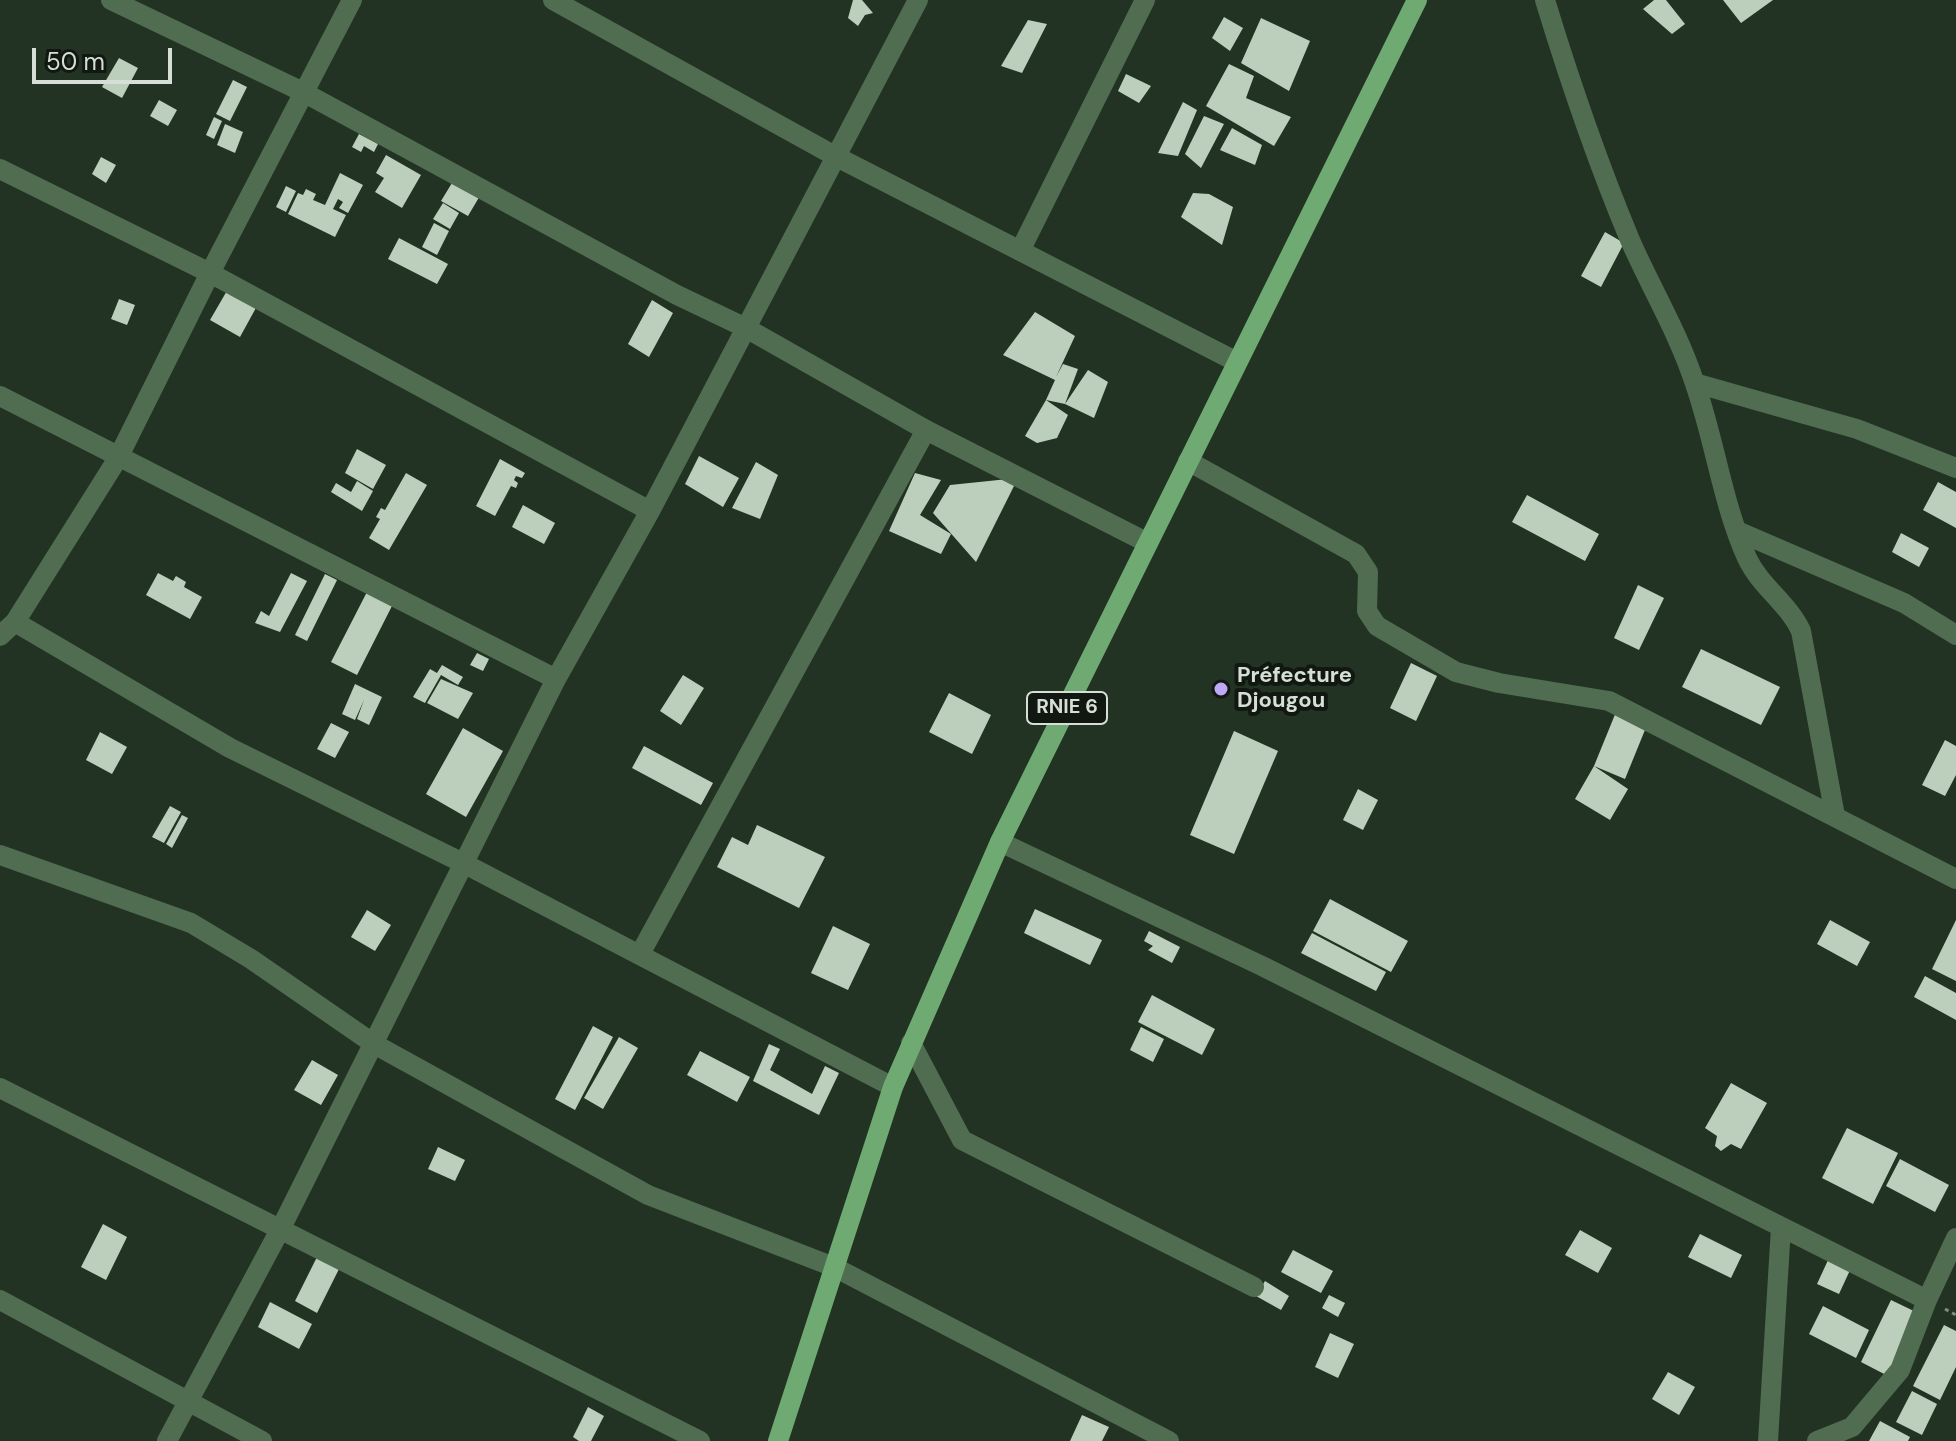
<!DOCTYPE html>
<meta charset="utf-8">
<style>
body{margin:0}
#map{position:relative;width:1956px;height:1441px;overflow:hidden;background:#223223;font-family:"DM Sans",sans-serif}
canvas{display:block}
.scale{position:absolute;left:32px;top:48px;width:140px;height:36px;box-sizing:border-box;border:4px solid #d5dfd5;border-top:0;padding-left:10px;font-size:24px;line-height:28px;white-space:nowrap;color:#d5dfd5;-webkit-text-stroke:6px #111811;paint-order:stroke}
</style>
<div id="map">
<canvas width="1956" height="1441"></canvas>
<div class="scale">50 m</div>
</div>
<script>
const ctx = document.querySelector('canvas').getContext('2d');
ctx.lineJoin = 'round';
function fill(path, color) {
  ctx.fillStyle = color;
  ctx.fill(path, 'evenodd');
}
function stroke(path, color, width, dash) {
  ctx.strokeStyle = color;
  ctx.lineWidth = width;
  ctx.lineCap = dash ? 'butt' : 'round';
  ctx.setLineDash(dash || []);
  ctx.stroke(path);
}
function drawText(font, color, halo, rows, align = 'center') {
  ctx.font = font + ' "DM Sans",sans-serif';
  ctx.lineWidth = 8;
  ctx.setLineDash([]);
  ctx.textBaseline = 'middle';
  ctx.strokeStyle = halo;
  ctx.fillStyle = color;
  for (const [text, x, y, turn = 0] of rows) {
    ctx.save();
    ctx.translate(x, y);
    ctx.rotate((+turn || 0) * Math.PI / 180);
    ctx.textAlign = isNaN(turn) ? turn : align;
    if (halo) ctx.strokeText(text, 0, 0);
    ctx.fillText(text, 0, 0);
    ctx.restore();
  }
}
fill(new Path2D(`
 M 853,0 L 862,0 L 873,13 L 865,15 L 858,26 L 848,18 Z
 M 1654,0 L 1666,0 L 1685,24 L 1672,34 L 1643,9 Z
 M 1723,0 L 1773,0 L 1741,23 Z
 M 1224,17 L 1243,28 L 1230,51 L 1212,38 Z
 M 1261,18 L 1310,41 L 1289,91 L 1241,63 Z
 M 1028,20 L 1047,24 L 1022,73 L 1001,66 Z
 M 119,58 L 138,68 L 122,98 L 102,87 Z
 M 1229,64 L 1254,76 L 1246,98 L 1291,117 L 1274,146 L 1206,106 Z
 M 1126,74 L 1151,86 L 1139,103 L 1118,91 Z
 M 233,80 L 247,87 L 230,121 L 216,114 Z
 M 159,100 L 177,110 L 168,126 L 150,116 Z
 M 1183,102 L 1197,110 L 1178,156 L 1158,153 Z
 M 1204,116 L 1224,124 L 1201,168 L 1185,154 Z
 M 214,117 L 222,121 L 214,139 L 206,135 Z
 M 225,124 L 243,132 L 235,153 L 217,145 Z
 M 1232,128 L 1262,145 L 1255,165 L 1220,150 Z
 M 359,134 L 378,144 L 374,152 L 364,146 L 361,152 L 352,147 Z
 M 386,155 L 421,175 L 402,208 L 375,192 L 384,178 L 376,173 Z
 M 101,157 L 116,165 L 106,183 L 92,174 Z
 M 340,173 L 363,185 L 348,213 L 339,208 L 343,202 L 338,199 L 333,209 L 346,215 L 335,237 L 288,214 L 298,193 L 303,195 L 306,189 L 316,194 L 313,200 L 325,205 Z
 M 455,178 L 481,194 L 468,216 L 441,201 Z
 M 286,186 L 296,191 L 286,212 L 276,207 Z
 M 1193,193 L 1209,194 L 1233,207 L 1222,245 L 1181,217 Z
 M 443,203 L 459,213 L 450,229 L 433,219 Z
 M 434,223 L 449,231 L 437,255 L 422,247 Z
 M 1605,232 L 1624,243 L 1601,287 L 1581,276 Z
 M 399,238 L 448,264 L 437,284 L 388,259 Z
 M 228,289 L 257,306 L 240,337 L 210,320 Z
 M 119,299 L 135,305 L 127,325 L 111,319 Z
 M 652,300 L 673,313 L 649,357 L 628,344 Z
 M 1035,312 L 1075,336 L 1056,377 L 1063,364 L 1078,369 L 1065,404 L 1088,370 L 1108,382 L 1094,418 L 1065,404 L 1046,400 L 1055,380 L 1003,355 Z
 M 1046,400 L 1068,415 L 1057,438 L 1037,443 L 1025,436 Z
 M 357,449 L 386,465 L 373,489 L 345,473 Z
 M 699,456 L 739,478 L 723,507 L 685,484 Z
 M 500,459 L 525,473 L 522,478 L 516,476 L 514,480 L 518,483 L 516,488 L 511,486 L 495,516 L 476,506 Z
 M 756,462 L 778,475 L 760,519 L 732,508 Z
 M 406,473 L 427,485 L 389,550 L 369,538 L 380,519 L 376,517 L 381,508 L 385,510 Z
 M 915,473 L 941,480 L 920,515 L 951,534 L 941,554 L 889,531 Z
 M 1018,478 L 976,562 L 933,513 L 950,485 Z
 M 357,481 L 373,491 L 362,511 L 331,492 L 336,483 L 351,492 Z
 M 1938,482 L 1956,492 L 1956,528 L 1923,510 Z
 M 1527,495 L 1599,534 L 1585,561 L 1512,522 Z
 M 523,505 L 555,523 L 544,544 L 512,527 Z
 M 1901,533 L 1929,548 L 1919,567 L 1892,552 Z
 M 158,573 L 173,581 L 176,576 L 186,582 L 184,587 L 202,597 L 190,619 L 146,595 Z
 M 291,573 L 307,581 L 280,632 L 255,623 L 261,611 L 269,616 Z
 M 325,574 L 337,580 L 307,641 L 295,635 Z
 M 1638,585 L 1664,598 L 1639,650 L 1614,638 Z
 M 369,588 L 394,602 L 357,675 L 331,662 Z
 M 1701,649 L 1780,687 L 1761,725 L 1682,687 Z
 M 477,653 L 489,659 L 483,671 L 470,665 Z
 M 1411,663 L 1437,676 L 1416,721 L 1390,708 Z
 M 442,665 L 463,677 L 458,685 L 441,675 L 425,703 L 413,697 L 430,669 L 437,673 Z
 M 683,675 L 704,688 L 681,725 L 660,711 Z
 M 441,679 L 473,693 L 458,719 L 427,703 Z
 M 355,684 L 382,697 L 369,725 L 357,719 L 364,700 L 355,720 L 342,714 Z
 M 949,693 L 991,715 L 972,754 L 929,732 Z
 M 1616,712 L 1647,725 L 1625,779 L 1594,766 L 1628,789 L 1610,820 L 1575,799 L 1594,766 Z
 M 331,723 L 349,732 L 335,758 L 317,749 Z
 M 463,728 L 503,751 L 466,817 L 426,794 Z
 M 1234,731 L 1278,751 L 1234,854 L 1190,835 Z
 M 100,732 L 127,747 L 112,774 L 86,760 Z
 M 1945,740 L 1956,746 L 1956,775 L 1945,796 L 1922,785 Z
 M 644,746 L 713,783 L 701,805 L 632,768 Z
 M 1358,789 L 1378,800 L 1363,830 L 1343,820 Z
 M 170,806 L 181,812 L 164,843 L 152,837 Z
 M 182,815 L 188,818 L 172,848 L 166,844 Z
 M 757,825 L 825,857 L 799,908 L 717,867 L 732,837 L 748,845 Z
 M 1330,899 L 1408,941 L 1391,972 L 1313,931 Z
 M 1035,909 L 1102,940 L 1090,965 L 1024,933 Z
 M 367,910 L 391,925 L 375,951 L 351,937 Z
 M 1830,920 L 1870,942 L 1857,966 L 1817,944 Z
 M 1956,920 L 1956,981 L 1932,969 Z
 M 833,926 L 870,944 L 848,990 L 811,973 Z
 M 1149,931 L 1180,947 L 1172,963 L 1148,950 L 1153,946 L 1144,941 Z
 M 1312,933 L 1386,972 L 1376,991 L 1301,953 Z
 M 1925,976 L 1956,993 L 1956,1020 L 1914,997 Z
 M 1152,995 L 1215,1029 L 1202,1055 L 1138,1022 Z
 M 593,1026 L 613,1037 L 575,1110 L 555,1099 Z
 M 1141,1027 L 1164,1039 L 1153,1062 L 1130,1050 Z
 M 619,1037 L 638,1048 L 603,1109 L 584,1098 Z
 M 769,1044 L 780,1049 L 770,1070 L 812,1094 L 825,1066 L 839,1073 L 819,1115 L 753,1081 Z
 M 700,1051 L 750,1077 L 737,1102 L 687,1075 Z
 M 312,1060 L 338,1075 L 321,1105 L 294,1090 Z
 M 1731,1083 L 1767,1103 L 1741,1149 L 1731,1144 L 1721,1151 L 1715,1146 L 1717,1136 L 1705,1128 Z
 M 1847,1128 L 1898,1153 L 1873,1204 L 1822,1178 Z
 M 438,1147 L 465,1160 L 455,1181 L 428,1169 Z
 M 1900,1159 L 1949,1185 L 1935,1212 L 1886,1186 Z
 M 103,1224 L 127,1237 L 106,1280 L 81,1267 Z
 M 1580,1230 L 1612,1248 L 1598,1273 L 1565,1255 Z
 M 1700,1234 L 1742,1255 L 1731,1278 L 1688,1257 Z
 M 1293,1250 L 1333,1271 L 1321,1293 L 1281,1272 Z
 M 317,1257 L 339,1269 L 317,1313 L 295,1301 Z
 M 1829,1258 L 1851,1268 L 1839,1294 L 1817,1284 Z
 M 1265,1281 L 1289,1296 L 1281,1310 L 1256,1296 Z
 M 1329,1295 L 1345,1303 L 1338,1317 L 1322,1308 Z
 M 1891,1300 L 1918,1313 L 1888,1376 L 1861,1362 Z
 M 270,1302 L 312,1324 L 299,1349 L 258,1327 Z
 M 1823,1306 L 1869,1330 L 1856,1358 L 1809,1334 Z
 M 1944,1325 L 1956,1331 L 1956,1367 L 1940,1400 L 1913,1386 Z
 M 1330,1333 L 1354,1344 L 1338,1378 L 1315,1367 Z
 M 1668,1372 L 1695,1387 L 1679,1415 L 1652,1399 Z
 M 1912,1391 L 1937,1404 L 1922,1435 L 1896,1422 Z
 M 588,1407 L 604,1416 L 591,1441 L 579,1441 L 573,1437 Z
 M 1082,1415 L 1109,1427 L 1102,1441 L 1070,1441 Z
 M 1880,1421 L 1910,1437 L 1908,1441 L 1869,1441 Z`), '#bccfbc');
stroke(new Path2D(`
 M 1945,1309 L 1956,1315`), '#808d81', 3, [4, 4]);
stroke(new Path2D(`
 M 111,0 L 303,92 L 677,295 L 746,328 L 926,430 L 1148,543
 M 553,0 L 835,156 L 1237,362
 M 1545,0 C 1570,82 1597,161 1630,240 C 1651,288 1679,334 1695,384 C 1715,441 1722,502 1747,558 C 1760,586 1788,603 1801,631 L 1835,816
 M 0,169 L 210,273 L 650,511
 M 1020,251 L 1145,0
 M 1695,383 L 1857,429 L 1956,468
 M 0,396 L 556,679
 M 1188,461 L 1356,554 L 1368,572 L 1367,611 L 1377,626 L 1456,672 L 1499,683 L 1609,701 L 1956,879
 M 1737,531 L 1904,603 L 1956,635
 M 15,622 L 230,748 L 463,863 L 893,1087
 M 0,636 L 15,622 L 118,458 L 210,273 L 352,0
 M 1000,842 L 1262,966 L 1927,1300 L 1956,1238
 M 0,855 L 191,923 L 251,959 L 374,1044 L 648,1195 L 834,1267 L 1169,1441
 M 640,954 L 926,430
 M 911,1043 L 962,1140 L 1254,1287
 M 0,1088 L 700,1441
 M 0,1300 L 262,1441
 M 167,1441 L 281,1228 L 556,679 L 650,511 L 918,0
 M 1768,1441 L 1781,1227
 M 1817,1441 L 1852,1427 L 1900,1370 L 1927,1300`), '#506c51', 20);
stroke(new Path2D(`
 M 778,1441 L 893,1087 L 1000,842 L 1417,0`), '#6eaa72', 20);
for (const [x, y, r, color] of [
 [1221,689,8,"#bda9f5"]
]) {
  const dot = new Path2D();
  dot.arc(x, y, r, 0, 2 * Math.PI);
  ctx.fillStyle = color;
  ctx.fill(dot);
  stroke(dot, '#111811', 3);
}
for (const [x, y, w] of [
 [1067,708,80]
]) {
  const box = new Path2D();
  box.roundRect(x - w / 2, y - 16, w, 32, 6);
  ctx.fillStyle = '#111811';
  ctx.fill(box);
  stroke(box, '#d5dfd5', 2);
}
drawText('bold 20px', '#d5dfd5', null, [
 ["RNIE 6",1067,708]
]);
drawText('bold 22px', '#d5dfd5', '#111811', [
 ["Préfecture",1237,676],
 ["Djougou",1237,701]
], 'left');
</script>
